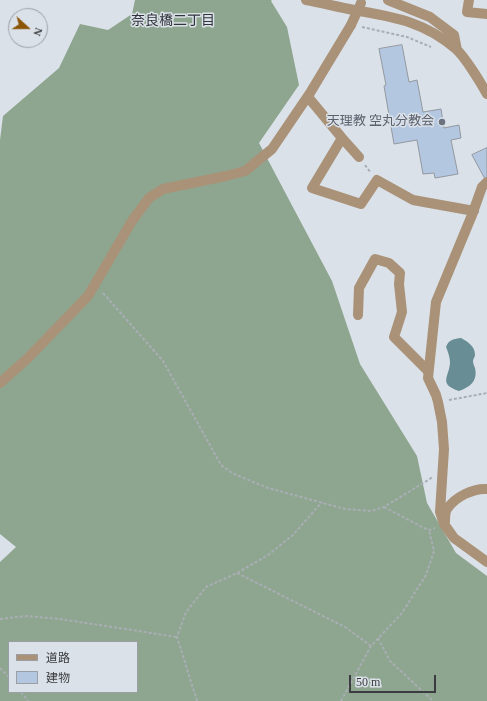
<!DOCTYPE html>
<meta charset="utf-8">
<style>
body{margin:0}
#map{position:relative;width:487px;height:701px;overflow:hidden;background:#dbe1e8;font-family:"Times New Roman","Noto Sans JP",serif}
canvas{display:block}
.legend{position:absolute;left:8px;top:641px;width:130px;height:52px;box-sizing:border-box;background:#dbe1e8;border:1px solid #9b9fa4;margin:0;padding:5px 7px;list-style:none;font-size:12px;color:#3a3c3f}
.legend li{display:flex;align-items:center;gap:8px;height:20px}
.legend b{width:20px;border:1px solid #9b9fa4}
.north{position:absolute;left:8px;top:8px;width:40px;height:40px;box-sizing:border-box;background:#dbe1e8;border:1px solid #9b9fa4;border-radius:50%;rotate:111deg;font-size:11px;font-weight:700;line-height:16px;text-align:center;color:#3a3c3f}
.north::after{content:'';display:block;margin:auto;width:14px;height:18px;background:#8b5506;clip-path:polygon(50% 0,100% 100%,50% 72%,0 100%)}
.scale{position:absolute;left:349px;top:675px;width:87px;height:18px;box-sizing:border-box;border:2px solid #3a3c3f;border-top:0;padding-left:5px;font-size:12px;line-height:14px;white-space:nowrap;color:#3a3c3f;-webkit-text-stroke:3px #dbe1e8;paint-order:stroke}
</style>
<div id="map">
<canvas width="487" height="701"></canvas>
<ul class="legend">
<li><b style="height:5px;background:#a99278"></b>道路</li>
<li><b style="height:11px;background:#b3c7e1"></b>建物</li>
</ul>
<div class="north">N</div>
<div class="scale">50 m</div>
</div>
<script>
const ctx = document.querySelector('canvas').getContext('2d');
ctx.lineJoin = 'round';
function fill(path, color) {
  ctx.fillStyle = color;
  ctx.fill(path, 'evenodd');
}
function stroke(path, color, width, dash) {
  ctx.strokeStyle = color;
  ctx.lineWidth = width;
  ctx.lineCap = dash ? 'butt' : 'round';
  ctx.setLineDash(dash || []);
  ctx.stroke(path);
}
function drawText(font, color, halo, rows, align = 'center') {
  ctx.font = font + ' "Times New Roman","Noto Sans JP",serif';
  ctx.lineWidth = 3;
  ctx.setLineDash([]);
  ctx.textBaseline = 'middle';
  ctx.strokeStyle = halo;
  ctx.fillStyle = color;
  for (const [text, x, y, turn = 0] of rows) {
    ctx.save();
    ctx.translate(x, y);
    ctx.rotate((+turn || 0) * Math.PI / 180);
    ctx.textAlign = isNaN(turn) ? turn : align;
    if (halo) ctx.strokeText(text, 0, 0);
    ctx.fillText(text, 0, 0);
    ctx.restore();
  }
}
fill(new Path2D(`
 M 135,0 L 272,0 L 271,1 L 287,27 L 299,85 L 259,143 L 332,281 L 360,364 L 417,456 L 427,503 L 456,553 L 487,576 L 487,701 L 0,701 L 0,562 L 16,547 L 0,534 L 0,140 L 3,116 L 59,68 L 80,24 L 108,30 L 132,14 ZM 9,642 L 137,642 L 137,692 L 9,692 Z`), '#8ea690');
fill(new Path2D(`
 M 461,338 C 468,342 475,346 475,355 C 475,357 473,359 473,361 C 473,363 474,366 475,368 C 478,381 470,387 459,391 C 438,384 449,377 450,363 C 450,357 448,352 446,347 C 449,339 454,339 461,338 Z`), '#688d94');
const building = new Path2D(`
 M 402,45 L 409,82 L 417,80 L 423,112 L 441,109 L 444,128 L 459,125 L 461,138 L 451,140 L 458,174 L 435,178 L 434,173 L 423,174 L 417,140 L 394,144 L 384,86 L 386,85 L 379,49 Z
 M 487,148 L 487,177 L 485,179 L 472,155 Z`);
fill(building, '#b3c7e1');
stroke(building, '#93989f', 1);
stroke(new Path2D(`
 M 362,27 L 407,37 L 431,47
 M 365,165 L 371,173
 M 103,293 L 163,361 L 221,465 L 232,473 L 268,488 L 345,509 L 371,511 L 384,507 L 433,477
 M 449,400 L 487,393
 M 384,507 L 424,528 L 429,530 L 435,528
 M 237,573 L 345,627 L 371,646
 M 0,619 L 26,616 L 60,619 L 177,637
 M 378,638 L 390,661 L 433,701
 M 0,668 L 9,677
 M 21,692 L 28,701
 M 197,701 L 177,637 L 186,612 L 206,587 L 237,573 L 268,555 L 293,535 L 322,502
 M 341,701 L 371,646 L 402,613 L 426,575 L 434,551 L 429,530`), '#a9aeb4', 2, [3, 2]);
stroke(new Path2D(`
 M 306,0 C 322,3 338,7 354,10 C 393,17 424,21 456,49 C 465,57 481,83 487,94
 M 388,0 L 430,17 L 454,35 L 457,50
 M 469,0 L 467,12 L 487,14
 M 308,97 L 342,138 L 312,188 L 361,204 L 377,180 L 413,200 L 474,211
 M 342,138 L 359,157
 M 487,182 L 482,187 L 472,215 L 436,302 L 428,378 L 436,395 L 438,402 L 442,422 L 444,449 L 440,512 L 444,524 L 454,538 L 487,562
 M 358,315 L 359,288 L 375,259 L 389,263 L 400,273 L 399,284 L 402,312 L 394,337 L 428,371
 M 0,383 L 28,358 L 88,296 L 132,221 L 149,198 L 163,189 L 226,176 L 245,171 L 272,149 L 310,93 L 351,25
 M 445,522 C 445,518 445,512 447,509 C 455,497 473,488 487,489`), '#a99278', 10);
stroke(new Path2D(`
 M 351,25 L 361,3`), '#a99278', 10);
for (const [x, y, r, color] of [
 [442,122,4,"#6b7280"]
]) {
  const dot = new Path2D();
  dot.arc(x, y, r, 0, 2 * Math.PI);
  ctx.fillStyle = color;
  ctx.fill(dot);
  stroke(dot, '#dbe1e8', 1.5);
}
drawText('13px', '#5b616d', '#dbe1e8', [
 ["天理教 空丸分教会",434,122]
], 'right');
drawText('14px', '#30343a', '#dbe1e8', [
 ["奈良橋二丁目",173,21]
]);
</script>
